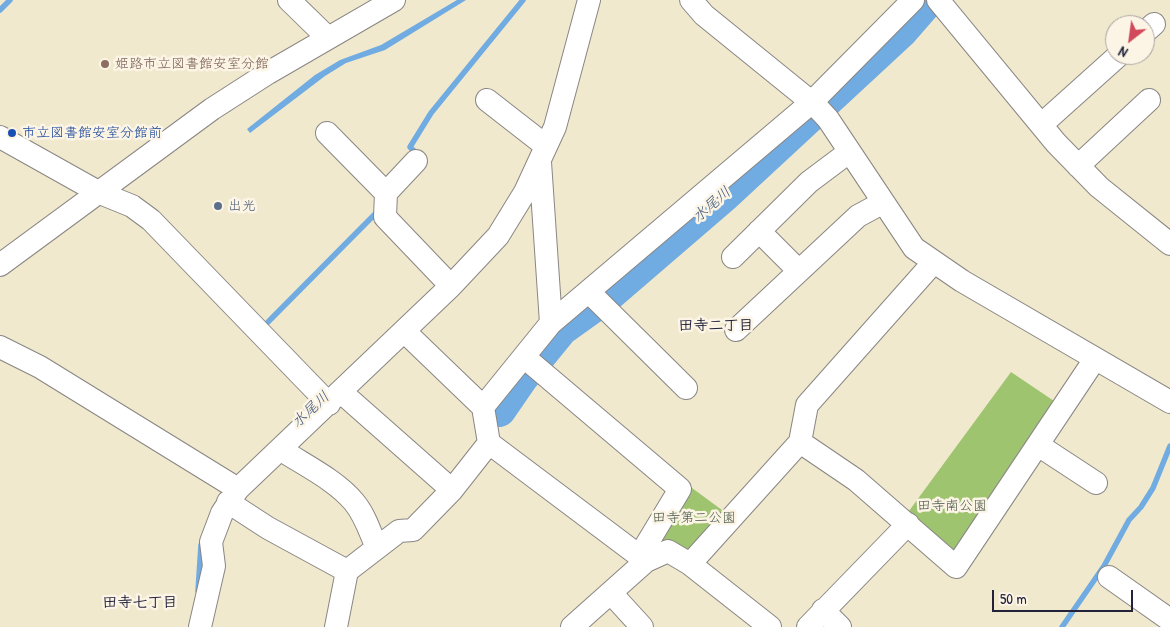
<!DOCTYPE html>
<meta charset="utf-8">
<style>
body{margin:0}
#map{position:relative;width:1170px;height:627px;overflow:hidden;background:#f0e9cd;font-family:"Patrick Hand",sans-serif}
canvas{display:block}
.north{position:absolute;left:1105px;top:15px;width:50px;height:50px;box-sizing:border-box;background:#fcf5e5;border:1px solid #a5a1a1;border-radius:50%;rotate:210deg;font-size:14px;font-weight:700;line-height:20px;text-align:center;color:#22223b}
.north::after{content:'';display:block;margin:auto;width:18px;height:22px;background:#d1495b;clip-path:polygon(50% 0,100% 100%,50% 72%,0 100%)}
.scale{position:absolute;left:992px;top:590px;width:141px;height:22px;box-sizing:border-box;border:2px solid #22223b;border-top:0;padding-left:6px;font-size:15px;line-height:18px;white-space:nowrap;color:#22223b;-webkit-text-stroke:4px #fcf5e5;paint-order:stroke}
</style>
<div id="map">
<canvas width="1170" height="627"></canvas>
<div class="north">N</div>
<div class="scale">50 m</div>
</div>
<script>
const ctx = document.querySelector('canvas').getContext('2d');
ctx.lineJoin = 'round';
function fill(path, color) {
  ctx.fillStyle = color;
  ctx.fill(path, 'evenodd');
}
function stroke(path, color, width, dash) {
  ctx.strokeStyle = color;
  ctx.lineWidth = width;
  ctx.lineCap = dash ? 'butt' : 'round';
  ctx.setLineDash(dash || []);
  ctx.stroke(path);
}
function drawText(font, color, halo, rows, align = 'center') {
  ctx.font = font + ' "Patrick Hand","Klee One",sans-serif';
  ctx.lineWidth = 5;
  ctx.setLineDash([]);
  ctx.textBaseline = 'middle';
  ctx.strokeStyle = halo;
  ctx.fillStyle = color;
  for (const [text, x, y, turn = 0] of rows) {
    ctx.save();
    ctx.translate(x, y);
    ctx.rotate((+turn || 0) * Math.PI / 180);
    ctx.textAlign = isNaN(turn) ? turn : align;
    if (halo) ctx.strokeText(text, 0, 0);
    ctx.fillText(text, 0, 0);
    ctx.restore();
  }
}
fill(new Path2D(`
 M 1011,372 L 1054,401 L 961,548 L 952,550 L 906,515 Z
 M 688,485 L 726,513 L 691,552 L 653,546 Z`), '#9ec46f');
fill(new Path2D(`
 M 457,0 L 466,0 L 385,50 L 346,63 L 325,76 L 250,133 L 247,129 L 315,75 L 340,60 L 381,45 Z`), '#70abe1');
stroke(new Path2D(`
 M 0,10 L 10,0
 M 417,154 L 410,147 L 431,113 L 523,0
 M 268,322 L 379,210
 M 198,591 L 201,545
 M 1062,627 L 1104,566 L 1129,520 L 1141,507 L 1153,488 L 1170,446`), '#70abe1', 5.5);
stroke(new Path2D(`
 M 499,410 L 521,378 L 561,329 L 603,299 L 725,194 L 901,31 L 928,0`), '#70abe1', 34);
const minor = new Path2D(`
 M 289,0 L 328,38
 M 691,0 L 704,15 L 815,105 L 828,119 L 914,248 L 962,281 L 1170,402
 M 938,0 L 1056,143 L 1099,187 L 1170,244
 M 1145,32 L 1154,24
 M 487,100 L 546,146
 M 1041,125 L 1119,55
 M 327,133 L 386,193
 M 0,137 L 100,193 L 132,206 L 151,220 L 329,404
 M 416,161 L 386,193 L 385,217 L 451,286
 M 540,162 L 551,323
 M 1078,166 L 1149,100
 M 759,231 L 799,271
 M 733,257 L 809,182 L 849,152
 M 0,265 L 212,109 L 268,73 L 394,0
 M 589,292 L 686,388
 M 736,330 L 858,216 L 882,203
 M 0,347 L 40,367 L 238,489
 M 341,392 L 452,490
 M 483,407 L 551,323 L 812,102 L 913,0
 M 800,442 L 856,480 L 956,567 L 1095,359
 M 489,443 L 646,561 L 645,547 L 680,489 L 524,357
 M 1038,445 L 1096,483
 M 280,449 C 304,465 336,480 354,502 C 365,515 370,532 377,548
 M 228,502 L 268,528 L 347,571
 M 690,564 L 800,442 L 807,405 L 933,263
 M 1109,577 L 1170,620
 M 611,593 L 642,627
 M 823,610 L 840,627
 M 200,627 L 214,566 L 211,542 L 222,513 L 238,489 L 451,286 L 498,236 L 525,192 L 555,127 L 589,0
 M 336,627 L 347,571 L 399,531 L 413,530 L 452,490 L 489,443 L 483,407 L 404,331
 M 572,627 L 646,561 L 668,551 L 690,564 L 770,627
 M 808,627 L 908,524`);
stroke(minor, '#898684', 24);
stroke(minor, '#fff', 22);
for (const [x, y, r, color] of [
 [105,64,5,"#8d6e63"],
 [12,133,5,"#1a4fb4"],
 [218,206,5,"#5c6f8a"]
]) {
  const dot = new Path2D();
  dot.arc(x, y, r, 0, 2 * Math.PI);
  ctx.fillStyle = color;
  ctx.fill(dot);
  stroke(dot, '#fcf5e5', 2);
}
drawText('14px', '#785e54', '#fcf5e5', [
 ["姫路市立図書館安室分館",115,64]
], 'left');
drawText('14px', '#164399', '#fcf5e5', [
 ["市立図書館安室分館前",22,133]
], 'left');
drawText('14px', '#4e5e75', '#fcf5e5', [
 ["出光",228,206]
], 'left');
drawText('14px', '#4d5b4d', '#fcf5e5', [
 ["田寺南公園",952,506],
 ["田寺第二公園",694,518]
]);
drawText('italic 15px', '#41597d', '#fcf5e5', [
 ["水尾川",712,205,-41],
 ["水尾川",311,410,-43]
]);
drawText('bold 15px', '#22223b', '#fcf5e5', [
 ["田寺二丁目",716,326],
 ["田寺七丁目",140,603]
]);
</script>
